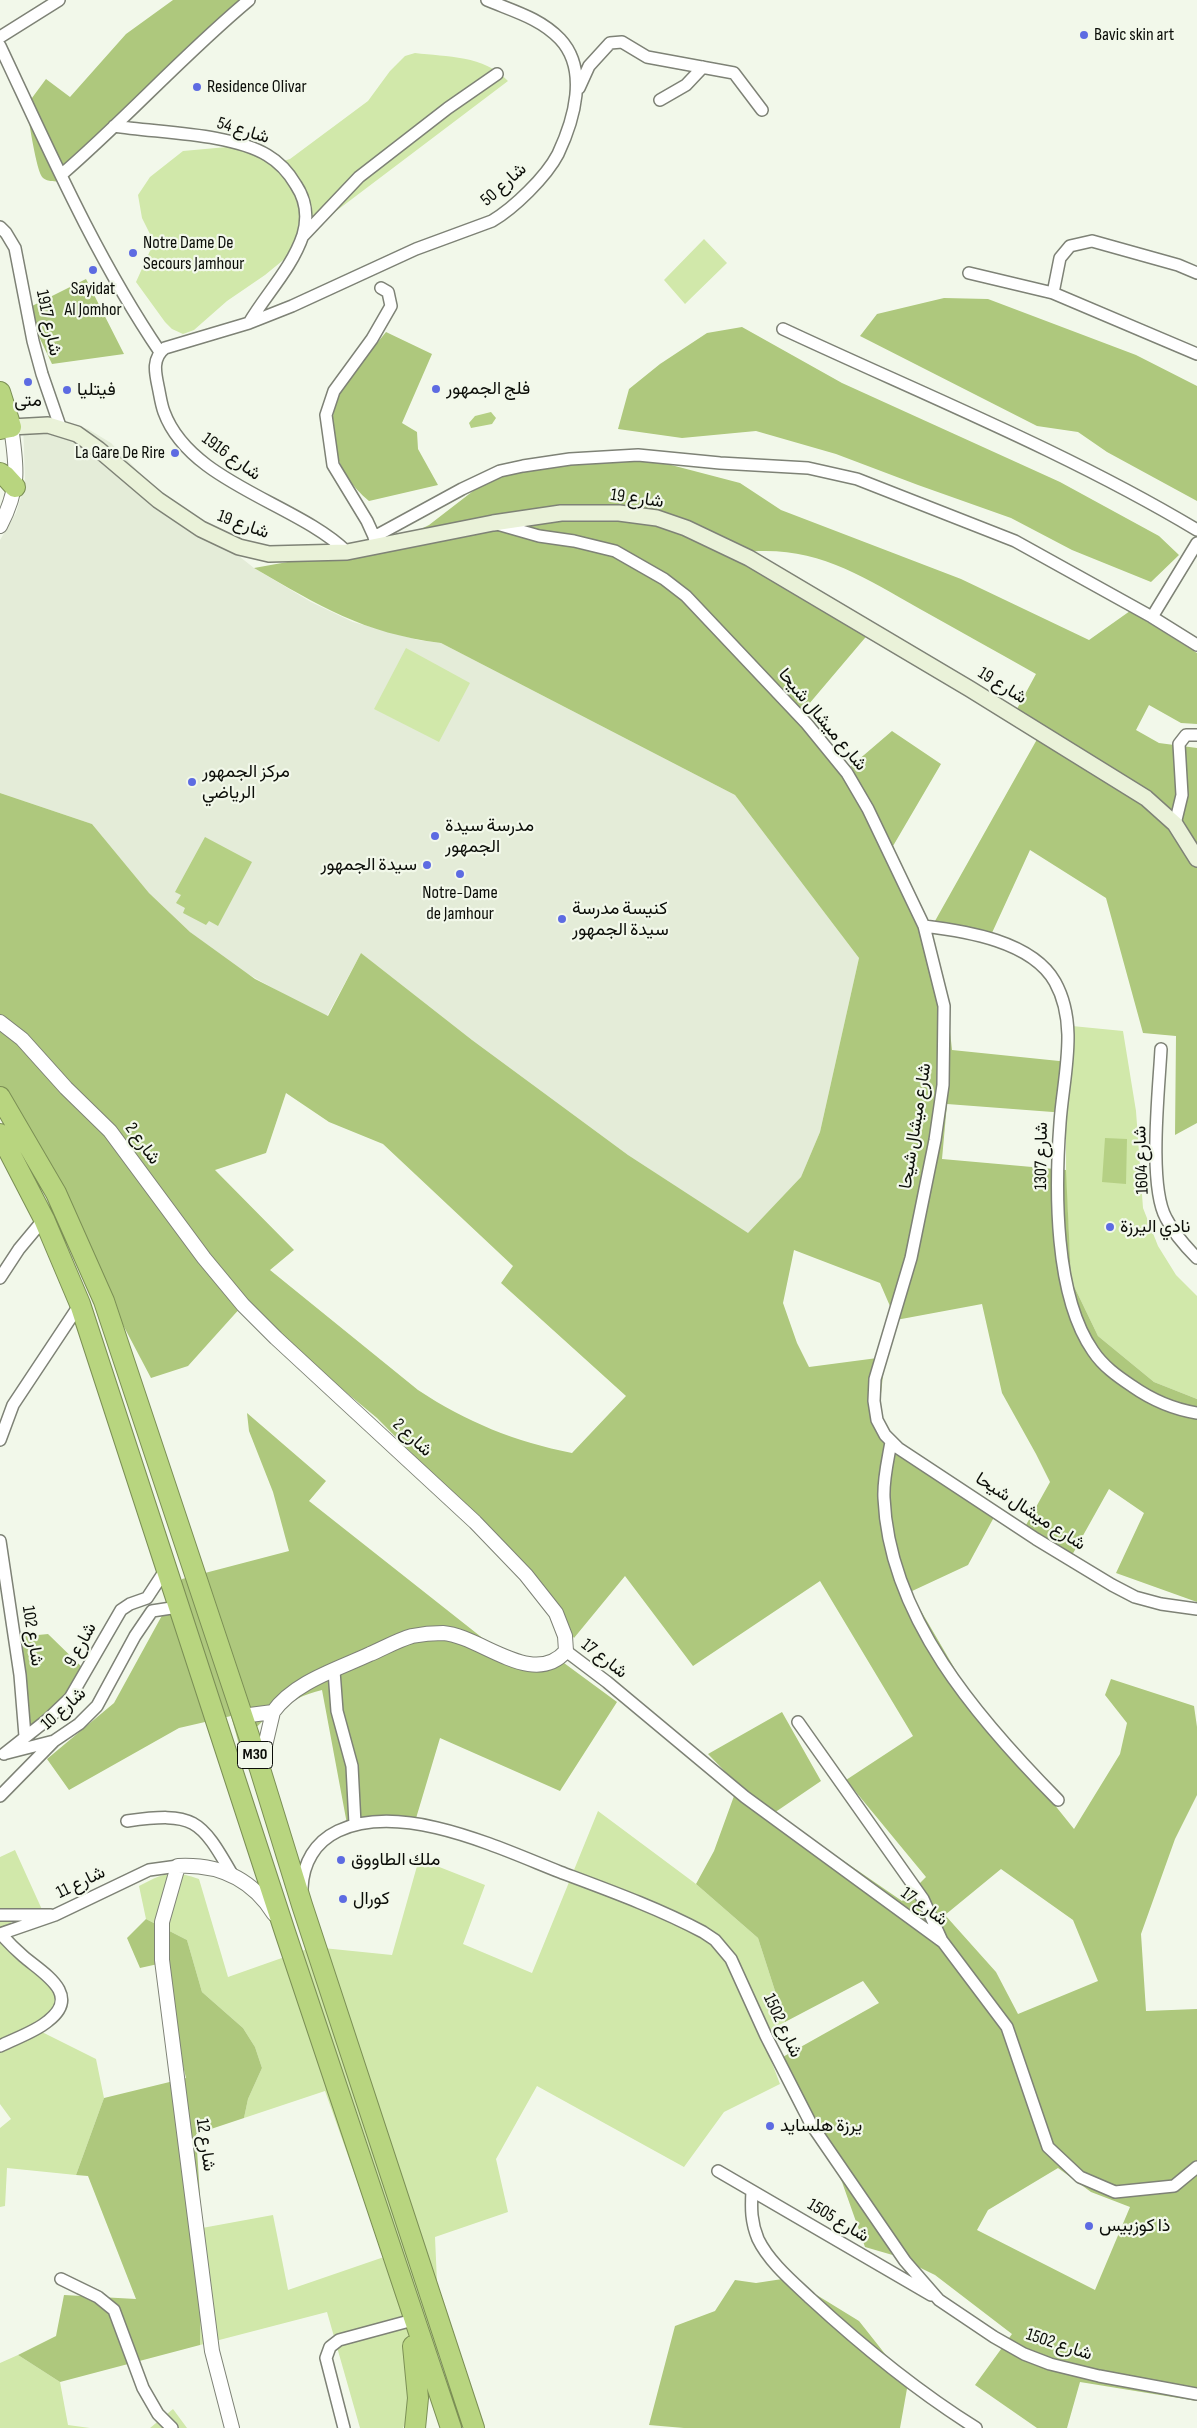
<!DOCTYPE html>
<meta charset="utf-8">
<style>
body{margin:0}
canvas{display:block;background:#f2f8ea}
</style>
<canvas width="1197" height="2428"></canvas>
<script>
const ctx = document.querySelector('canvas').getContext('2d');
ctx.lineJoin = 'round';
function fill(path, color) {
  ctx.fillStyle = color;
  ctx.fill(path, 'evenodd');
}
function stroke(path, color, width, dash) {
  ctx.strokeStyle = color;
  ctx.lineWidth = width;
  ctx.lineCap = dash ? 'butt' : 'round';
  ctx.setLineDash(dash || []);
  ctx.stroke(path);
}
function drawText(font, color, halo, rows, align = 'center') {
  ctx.font = font + ' "Sofia Sans Condensed",Vazirmatn,sans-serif';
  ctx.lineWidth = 4.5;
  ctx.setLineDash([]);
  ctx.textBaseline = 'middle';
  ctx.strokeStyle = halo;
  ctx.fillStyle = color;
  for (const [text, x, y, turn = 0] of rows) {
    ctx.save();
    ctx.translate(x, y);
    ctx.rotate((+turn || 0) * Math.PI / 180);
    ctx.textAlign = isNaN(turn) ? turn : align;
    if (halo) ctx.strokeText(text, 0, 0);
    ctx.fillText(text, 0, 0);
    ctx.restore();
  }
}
fill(new Path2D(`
 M 63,422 L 88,429 L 111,443 L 158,492 L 254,568 L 311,602 L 353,622 L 418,640 L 441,643 L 735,795 L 859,958 L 820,1132 L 801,1177 L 748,1234 L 628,1155 L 472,1040 L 361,953 L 327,1016 L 303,1005 L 232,965 L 190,932 L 149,893 L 92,824 L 0,793 L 0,540 L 16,513 L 23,490 L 25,478 L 23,423 Z`), '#e4ecd8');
fill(new Path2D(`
 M 415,53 C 447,57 484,55 508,81 L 315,227 L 287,257 L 265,275 L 227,301 L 194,330 L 183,334 L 172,329 L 165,322 L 136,282 L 154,242 L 142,218 L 138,195 L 150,177 L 183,151 L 227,147 L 239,148 L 280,162 L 290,159 L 368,101 L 390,71 L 405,56 Z
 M 704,239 L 727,263 L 685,304 L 664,280 Z
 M 406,648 L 470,683 L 439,742 L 374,709 Z
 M 1072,1026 L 1123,1031 L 1136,1111 L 1143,1208 L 1158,1246 L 1176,1275 L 1197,1296 L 1197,1399 L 1154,1382 L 1098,1336 L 1071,1280 L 1066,1181 L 1066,1098 Z
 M 598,1811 L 696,1884 L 758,1938 L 785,2022 L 761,2034 L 780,2084 L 724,2112 L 684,2167 L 537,2086 L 496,2159 L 508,2212 L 435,2237 L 440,2350 L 403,2428 L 360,2428 L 327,2312 L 200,2345 L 202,2228 L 273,2215 L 288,2290 L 384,2257 L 325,2091 L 244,2118 L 248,2099 L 262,2068 L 255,2047 L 243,2028 L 202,1992 L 187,1940 L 146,1919 L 139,1886 C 164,1873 171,1869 199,1879 L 228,1977 L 313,1947 L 392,1955 L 419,1859 L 485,1885 L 463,1944 L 532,1973 Z
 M 15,1850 L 44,1914 L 12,1914 L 8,1946 L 63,1997 L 42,2032 L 96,2059 L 104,2098 L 76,2175 L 7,2168 L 5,2206 L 0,2207 L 0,2128 L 11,2119 L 0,2104 L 0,1857 Z
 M 18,2355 L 60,2382 L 68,2425 L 90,2428 L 0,2428 L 0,2363 Z
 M 173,2409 L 187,2428 L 150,2428 Z`), '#d1e8aa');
fill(new Path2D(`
 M 173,0 L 249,0 L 61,182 C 55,181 48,182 43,178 C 36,172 29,118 26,106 L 46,79 L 70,97 L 126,34 Z
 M 86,279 L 124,354 L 52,364 L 26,309 Z
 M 944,298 L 988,299 L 1136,355 L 1197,386 L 1197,501 L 1107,452 L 1078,432 L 1037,426 L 860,336 L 877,314 Z
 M 742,327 L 842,383 L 1060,482 L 1159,536 L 1179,555 L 1151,582 L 1072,550 L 1011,518 L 918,485 L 836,454 L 756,431 L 682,438 L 618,429 L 629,389 L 660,364 L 707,333 Z
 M 386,332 L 432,354 L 402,423 L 417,432 L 418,449 L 438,485 L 369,501 C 336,474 320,427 343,387 C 354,368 372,350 386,332 Z
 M 552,460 L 652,460 L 740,483 L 781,510 L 961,579 L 1089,640 L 1130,611 L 1197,653 L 1197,724 L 1181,723 L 1149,705 L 1136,730 L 1159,743 L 1197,748 L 1197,1123 L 1175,1135 L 1176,1036 L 1143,1033 L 1106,898 L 1030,850 L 991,935 L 935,921 L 1040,734 L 1012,718 L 1036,674 C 997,652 958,630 920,609 C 858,574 812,543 738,553 L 870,632 L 803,711 L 850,767 L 892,731 L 941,764 L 893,846 L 925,927 L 949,1022 L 952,1050 L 1069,1062 L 1066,1113 L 947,1104 L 942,1159 L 1066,1170 L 1071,1280 L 1098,1336 L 1154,1382 L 1197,1399 L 1197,1602 L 1116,1573 L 1144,1513 L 1109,1489 L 1071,1557 L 1026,1525 L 1050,1482 L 1036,1454 L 1002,1393 L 982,1304 L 896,1320 L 880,1283 L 794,1250 L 783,1303 L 797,1343 L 809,1367 L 885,1357 L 879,1412 L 893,1439 L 999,1508 L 968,1565 L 910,1592 L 980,1712 L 1074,1829 L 1120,1754 L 1127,1723 L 1105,1695 L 1111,1679 L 1194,1706 L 1197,1727 L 1197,1795 L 1175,1839 L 1141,1934 L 1146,2011 L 1197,2009 L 1197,2401 L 1080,2382 L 1067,2428 L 1037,2428 L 975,2385 L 1012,2334 L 935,2275 L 896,2256 L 865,2247 L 842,2182 L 793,2087 L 781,2058 L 879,2003 L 863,1981 L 785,2022 L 758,1938 L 696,1884 L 714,1851 L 738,1785 L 708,1754 L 782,1712 L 821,1781 L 774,1813 L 902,1901 L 926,1877 L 846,1780 L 913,1736 L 820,1581 L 693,1666 L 625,1576 L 574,1638 L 509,1552 L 377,1418 L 242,1306 L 188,1366 L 151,1378 L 36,1160 L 0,1102 L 0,793 L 92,824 L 149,893 L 190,932 L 255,979 L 328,1016 L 361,953 L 472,1040 L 628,1155 L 748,1233 L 801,1177 L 820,1132 L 859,958 L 735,795 L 441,643 C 362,633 320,606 254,568 L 321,556 L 413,533 L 429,525 L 477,488 L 514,471 ZM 286,1093 L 329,1122 L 383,1144 L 513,1266 L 501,1283 L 626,1396 L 572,1453 C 516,1442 466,1422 418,1390 L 270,1270 L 294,1250 L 215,1170 L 266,1153 ZM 1001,1869 L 1073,1920 L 1098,1981 L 1018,2014 L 996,1972 L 945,1915 ZM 1058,2168 L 1091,2192 L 1130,2207 L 1095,2290 L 977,2230 L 988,2210 Z
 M 247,1413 L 326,1481 L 309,1501 L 485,1640 L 510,1654 L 550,1663 L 564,1663 L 617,1702 L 560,1791 L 440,1738 L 414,1825 L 347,1824 L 322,1690 C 287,1699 260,1718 240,1748 L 231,1716 L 179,1728 L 69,1790 L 47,1759 L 114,1703 L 182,1579 L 289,1551 L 273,1492 L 249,1431 Z
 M 48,1634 L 86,1671 L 63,1699 L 25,1732 L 18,1637 Z
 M 146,1919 L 187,1940 L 202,1992 L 243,2028 L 255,2047 L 262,2068 L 248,2099 L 244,2118 L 196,2134 L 202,2228 L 200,2345 L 60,2382 L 18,2355 L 56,2336 L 64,2295 L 136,2299 L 88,2176 L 76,2175 L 104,2098 L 186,2078 L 158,1964 L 140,1968 L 127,1938 Z
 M 789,2278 L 859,2321 L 908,2383 L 900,2428 L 684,2428 L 649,2425 L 675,2326 L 715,2311 L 735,2280 L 756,2283 Z`), '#aec87d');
fill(new Path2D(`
 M 491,412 L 496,418 L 492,424 L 471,428 L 469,423 L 475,416 Z
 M 205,837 L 252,862 L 218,926 L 209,921 L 206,925 L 183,913 L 185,908 L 176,903 L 181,895 L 175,892 Z
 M 1105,1138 L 1127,1139 L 1126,1184 L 1102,1182 Z`), '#b5d084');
const minor = new Path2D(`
 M 0,37 L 59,0
 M 0,46 C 49,150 95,256 160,352
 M 579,88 L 589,66 L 610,43 L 622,42 L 647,57 L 734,73 L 762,110
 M 660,100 L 686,85 L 703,67
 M 114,126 C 158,133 230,133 267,155 C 279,162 289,173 296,185 C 306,200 308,218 303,235 C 292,268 266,294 249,323
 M 61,175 C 126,119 183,55 249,0
 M 0,227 L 6,233 L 15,248 L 33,341 L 42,374 L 61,429
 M 303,236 L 359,177 L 448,108 L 497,74
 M 969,273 L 1053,293 L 1197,354
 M 1053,293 L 1060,258 L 1070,246 L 1092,241 L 1178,265 L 1197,273
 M 783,329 C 920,393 1067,452 1197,530
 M 497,524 L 539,536 L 574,541 L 615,551 L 664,579 L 686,596 L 807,724 L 847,773 L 868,809 L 924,926 L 944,1006 L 943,1085 L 935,1140 L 911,1258 L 875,1379 L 874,1401 L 877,1420 L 885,1435 L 898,1448 L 1036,1539 L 1112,1585 L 1135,1597 L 1161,1604 L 1197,1609
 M 374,537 L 462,489 L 500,471 L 523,466 L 570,459 L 638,455 L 720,463 L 808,468 L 857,479 L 1015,541 L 1152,617 L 1197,645
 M 377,543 L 367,521 L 333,465 L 326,415 L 334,391 L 372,339 L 391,306 L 388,292 L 381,288
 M 347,552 C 297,503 190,483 164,412 C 161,404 160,395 158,386 C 155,372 152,358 165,348 L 249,323 L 292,306 L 416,249 L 492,221 C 514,208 546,177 558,154 C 574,120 589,70 560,39 C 540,18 513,11 487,0
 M 1152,617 L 1197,543
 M 1175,824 L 1182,795 L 1179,744 L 1186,735 L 1197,735
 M 924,926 C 965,931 1032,941 1055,982 C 1079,1025 1063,1077 1060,1123 C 1055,1189 1054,1295 1093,1351 C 1103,1366 1117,1376 1132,1386 C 1152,1400 1172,1409 1197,1413
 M 1161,1049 C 1159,1089 1148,1185 1166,1218 C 1173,1232 1186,1247 1197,1258
 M 0,1278 L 19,1249 L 44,1219
 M 0,1440 L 13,1405 L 80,1304
 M 891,1442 C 888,1460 883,1479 884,1498 C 889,1617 978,1719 1058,1800
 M 0,1541 L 20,1675 L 25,1736
 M 566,1651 L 607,1682 L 745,1797 L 943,1942 L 1007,2027 L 1048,2147 L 1080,2177 L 1115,2192 L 1174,2186 L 1197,2167
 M 334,1671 L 337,1711 L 352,1766 L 355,1824
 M 798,1722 L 923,1899 L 942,1941
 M 7,1753 L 54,1741
 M 4,1754 L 47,1720 L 70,1698 L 121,1610 L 130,1604 L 147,1598 L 166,1569
 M 0,1796 L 54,1741 L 79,1724 L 97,1706 L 135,1636 L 152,1611 L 178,1607
 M 127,1821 C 194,1812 200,1818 233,1876
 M 302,1888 C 303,1863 315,1842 338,1831 C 402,1801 499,1848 560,1872 C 608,1890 658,1908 703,1932 L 715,1940 L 731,1959 L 766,2036 L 811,2124 L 905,2261 L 939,2300 L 994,2337 L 1024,2354 L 1050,2364 L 1099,2376 L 1197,2394
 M 0,1915 L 51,1915
 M 0,1934 L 55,1915 L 149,1870 L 178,1866
 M 0,2046 C 16,2038 35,2032 48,2021 C 83,1994 41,1972 23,1956 C 15,1949 8,1942 1,1934
 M 718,2171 L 931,2295
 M 752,2191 C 751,2209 751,2222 758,2239 C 769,2262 793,2282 811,2299 C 862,2346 917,2391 976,2428
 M 61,2279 L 98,2297 L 114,2310 L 143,2388 L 158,2414 L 172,2428
 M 344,2428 L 326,2358 L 330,2347 L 339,2340 L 413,2320`);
const tertiary = new Path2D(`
 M 0,526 C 20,488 17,467 11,427
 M 0,1022 L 22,1039 L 66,1088 L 110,1131 L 204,1258 L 243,1305 L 276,1338 L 475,1522 L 526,1575 L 556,1613 L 565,1636 L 566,1651 C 533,1689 481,1636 443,1633 C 432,1633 422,1634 412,1636 C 398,1640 384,1648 370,1654 C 338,1669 294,1682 273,1712 L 260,1767
 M 242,1716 L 273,1712
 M 232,2428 L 212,2351 L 162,1960 L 162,1922 L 178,1866 C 219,1864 252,1879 274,1914`);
const secondary = new Path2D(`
 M 11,427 L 48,425 L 77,434 L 98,449 L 158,500 L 201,529 L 239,547 L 269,554 L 347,552 L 493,523 L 561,513 L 619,513 L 657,518 L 686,528 L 749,558 L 970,689 L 1146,798 L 1175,824 L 1197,859`);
const motorway = new Path2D(`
 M 0,392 L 11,427 L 0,429
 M 0,473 L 5,476 L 15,487
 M 0,1097 L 56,1193 L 104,1301 L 260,1769 L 302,1905 L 474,2428
 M 0,1134 L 44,1219 L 80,1304 L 285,1932 L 451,2428
 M 413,2346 L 418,2398 L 415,2428`);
stroke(minor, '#7e8276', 14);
stroke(tertiary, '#7e8276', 16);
stroke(secondary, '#7e8276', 18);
stroke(motorway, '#7b8f55', 22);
stroke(minor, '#fff', 11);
stroke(tertiary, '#fff', 14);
stroke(secondary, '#eaf2d9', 15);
stroke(motorway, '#b8d57f', 20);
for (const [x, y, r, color] of [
 [1084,35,5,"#5d6be2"],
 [197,87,5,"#5d6be2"],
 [133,253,5,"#5d6be2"],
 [93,270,5,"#5d6be2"],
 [28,382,5,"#5d6be2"],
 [436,389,5,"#5d6be2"],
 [67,390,5,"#5d6be2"],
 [175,453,5,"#5d6be2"],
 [192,782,5,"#5d6be2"],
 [435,836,5,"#5d6be2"],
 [427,865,5,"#5d6be2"],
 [460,874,5,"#5d6be2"],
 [562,919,5,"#5d6be2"],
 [1110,1227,5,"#5d6be2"],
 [341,1860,5,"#5d6be2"],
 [343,1899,5,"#5d6be2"],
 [770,2126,5,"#5d6be2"],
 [1089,2226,5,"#5d6be2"]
]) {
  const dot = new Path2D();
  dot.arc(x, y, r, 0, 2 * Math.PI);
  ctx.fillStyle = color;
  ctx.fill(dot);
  stroke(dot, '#f2f8ea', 2);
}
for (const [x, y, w] of [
 [255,1755,35]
]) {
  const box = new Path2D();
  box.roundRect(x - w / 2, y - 13.5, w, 27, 4);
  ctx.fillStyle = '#f2f8ea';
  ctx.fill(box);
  stroke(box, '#0b0d08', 1);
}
drawText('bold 16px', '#0b0d08', null, [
 ["M30",255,1755]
]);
drawText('18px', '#0b0d08', '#f2f8ea', [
 ["Bavic skin art",1094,35],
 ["Residence Olivar",207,87],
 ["Notre Dame De",143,243],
 ["Secours Jamhour",143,264],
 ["Sayidat",93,289,"center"],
 ["Al Jomhor",93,310,"center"],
 ["فلج الجمهور",446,389],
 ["فيتليا",77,390],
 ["متى",28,401,"center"],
 ["La Gare De Rire",165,453,"right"],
 ["مركز الجمهور",202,772],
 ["الرياضي",202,793],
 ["مدرسة سيدة",445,826],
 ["الجمهور",445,847],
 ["سيدة الجمهور",417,865,"right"],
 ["Notre-Dame",460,893,"center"],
 ["de Jamhour",460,914,"center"],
 ["كنيسة مدرسة",572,909],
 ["سيدة الجمهور",572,930],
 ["نادي اليرزة",1120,1227],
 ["ملك الطاووق",351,1860],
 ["كورال",353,1899],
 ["يرزة هلسايد",780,2126],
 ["ذا كوزبيس",1099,2226]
], 'left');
drawText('18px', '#0b0d08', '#f2f8ea', [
 ["شارع 54",243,131,17],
 ["شارع 50",504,185,-42],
 ["شارع 1917",48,323,78],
 ["شارع 1916",231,457,36],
 ["شارع 19",637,499,8],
 ["شارع 19",243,525,20],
 ["شارع 19",1002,686,32],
 ["شارع ميشال شيحا",822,720,50],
 ["شارع ميشال شيحا",916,1126,-81],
 ["شارع 2",142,1144,54],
 ["شارع 1307",1042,1156,-89],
 ["شارع 1604",1142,1160,-92],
 ["شارع 2",412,1438,43],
 ["شارع ميشال شيحا",1030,1512,33],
 ["شارع 102",32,1636,81],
 ["شارع 9",81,1645,-61],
 ["شارع 17",604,1659,38],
 ["شارع 10",64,1709,-42],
 ["شارع 11",81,1883,-26],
 ["شارع 17",924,1907,36],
 ["شارع 1502",782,2026,65],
 ["شارع 12",205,2145,82],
 ["شارع 1505",838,2221,31],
 ["شارع 1502",1059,2345,18]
]);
</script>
